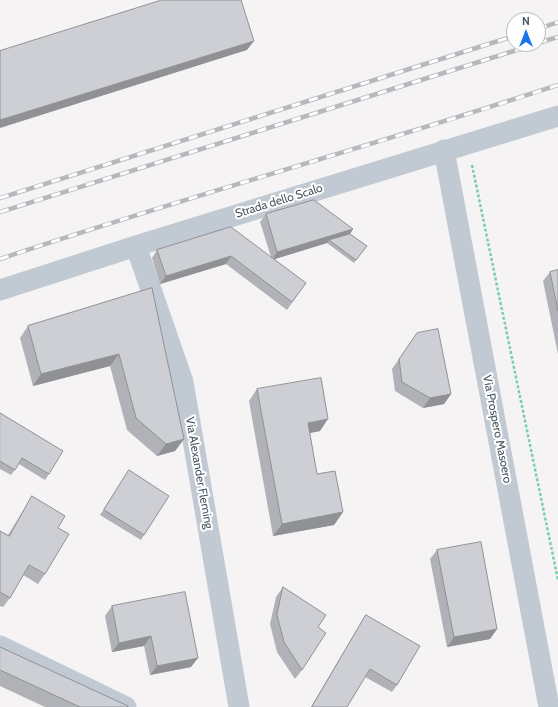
<!DOCTYPE html>
<style>
body{margin:0}
#map{position:relative;width:558px;height:707px;overflow:hidden;background:#f5f3f3;font-family:Cabin,sans-serif}
canvas{display:block}
.north{position:absolute;left:506px;top:12px;width:40px;height:40px;box-sizing:border-box;background:#fff;border:1px solid #b7bbc0;border-radius:50%;rotate:0deg;font-size:11px;font-weight:700;line-height:16px;text-align:center;color:#4a5661}
.north::after{content:'';display:block;margin:auto;width:14px;height:18px;background:#1a73e8;clip-path:polygon(50% 0,100% 100%,50% 72%,0 100%)}
</style>
<div id="map">
<canvas width="558" height="707"></canvas>
<div class="north">N</div>
</div>
<script>
const ctx = document.querySelector('canvas').getContext('2d');
ctx.lineJoin = 'round';
function stroke(path, color, width, dash) {
  ctx.strokeStyle = color;
  ctx.lineWidth = width;
  ctx.lineCap = dash ? 'butt' : 'round';
  ctx.setLineDash(dash || []);
  ctx.stroke(path);
}
function fill(path, color) {
  ctx.fillStyle = color;
  ctx.fill(path, 'evenodd');
}
function drawText(font, color, halo, rows, align = 'center') {
  ctx.font = font + ' Cabin,sans-serif';
  ctx.lineWidth = 4;
  ctx.setLineDash([]);
  ctx.textBaseline = 'middle';
  ctx.strokeStyle = halo;
  ctx.fillStyle = color;
  for (const [text, x, y, turn = 0] of rows) {
    ctx.save();
    ctx.translate(x, y);
    ctx.rotate((+turn || 0) * Math.PI / 180);
    ctx.textAlign = isNaN(turn) ? turn : align;
    if (halo) ctx.strokeText(text, 0, 0);
    ctx.fillText(text, 0, 0);
    ctx.restore();
  }
}
stroke(new Path2D(`
 M 472,165 L 558,580`), '#7ad0a6', 2.5, [3, 2]);
stroke(new Path2D(`
 M 444,150 L 549,707
 M 136,246 L 183,382 L 239,707
 M 0,290 L 136,246 L 558,116
 M 0,646 L 126,707`), '#c1cad2', 21);
const rail = new Path2D(`
 M 538,29 L 558,22
 M 538,43 L 558,37
 M 0,198 L 514,36
 M 0,212 L 536,44
 M 0,259 C 185,197 373,146 558,85`);
stroke(rail, '#b5b8bd', 4.5);
stroke(rail, '#fff', 3, [9]);
fill(new Path2D(`
 M 266,214 L 353,229 L 350,234 L 367,246 L 354,263 L 327,243 L 274,259 L 306,283 L 287,310 L 226,264 L 160,284 L 152,258 L 157,250 L 271,257 L 260,222 Z
 M 558,270 L 558,354 L 543,281 L 550,272 Z
 M 152,288 L 184,439 L 175,451 L 157,456 L 127,430 L 110,366 L 33,386 L 20,338 L 28,326 Z
 M 417,333 L 451,394 L 444,404 L 423,408 L 395,391 L 392,369 Z
 M 257,389 L 320,431 L 310,433 L 317,474 L 343,512 L 334,525 L 273,536 L 249,401 Z
 M 0,413 L 49,474 L 45,480 L 19,464 L 11,475 L 0,469 Z
 M 129,470 L 144,535 L 141,540 L 100,515 Z
 M 32,496 L 58,528 L 45,574 L 38,584 L 23,575 L 10,598 L 3,607 L 0,606 L 0,531 L 8,535 L 26,506 Z
 M 437,550 L 497,629 L 490,639 L 447,647 L 430,559 Z
 M 283,587 L 318,627 L 302,670 L 295,679 L 277,652 L 270,624 L 276,597 Z
 M 112,606 L 191,667 L 150,675 L 144,646 L 112,652 L 105,616 Z
 M 366,615 L 397,685 L 392,692 L 365,677 L 347,707 L 311,707 L 361,623 Z
 M 0,647 L 128,707 L 45,707 L 0,686 Z`), '#b0b2b7');
fill(new Path2D(`
 M 254,41 L 247,50 L 0,128 L 0,120 Z
 M 353,229 L 348,237 L 329,240 L 327,243 L 272,260 L 277,252 Z
 M 231,256 L 226,264 L 160,284 L 166,276 Z
 M 119,354 L 110,366 L 33,386 L 41,374 Z
 M 451,394 L 444,404 L 423,408 L 430,398 Z
 M 328,419 L 320,431 L 299,435 L 308,423 Z
 M 184,439 L 175,451 L 157,456 L 166,444 Z
 M 343,512 L 334,525 L 273,536 L 282,524 Z
 M 497,629 L 490,639 L 447,647 L 454,637 Z
 M 151,636 L 144,646 L 112,652 L 119,643 Z
 M 198,658 L 191,667 L 150,675 L 157,666 Z`), '#909195');
const building = new Path2D(`
 M 162,0 L 241,0 L 254,41 L 0,120 L 0,51 Z
 M 314,200 L 353,229 L 277,252 L 266,214 Z
 M 231,227 L 306,283 L 292,302 L 231,256 L 166,276 L 157,250 Z
 M 350,234 L 367,246 L 356,260 L 329,240 Z
 M 558,270 L 558,311 L 550,272 Z
 M 152,288 L 184,439 L 166,444 L 136,418 L 119,354 L 41,374 L 28,326 Z
 M 438,329 L 451,394 L 430,398 L 402,382 L 399,359 L 417,333 Z
 M 321,378 L 328,419 L 308,423 L 317,474 L 335,471 L 343,512 L 282,524 L 257,389 Z
 M 0,413 L 63,451 L 49,474 L 22,458 L 15,470 L 0,461 Z
 M 129,470 L 169,496 L 144,535 L 104,510 Z
 M 32,496 L 65,516 L 58,528 L 69,534 L 45,574 L 29,565 L 10,598 L 0,592 L 0,531 L 9,536 Z
 M 481,542 L 497,629 L 454,637 L 437,550 Z
 M 283,587 L 326,615 L 318,627 L 326,633 L 302,670 L 284,642 L 277,615 Z
 M 185,592 L 198,658 L 157,666 L 151,636 L 119,643 L 112,606 Z
 M 366,615 L 420,646 L 397,685 L 370,669 L 347,707 L 312,707 Z
 M 0,647 L 128,706 L 128,707 L 80,707 L 0,670 Z`);
fill(building, '#cdcfd5');
stroke(building, '#909195', 1);
drawText('12px', '#4a5661', '#fff', [
 ["Strada dello Scalo",279,201,-17],
 ["Via Prospero Masoero",497,429,79],
 ["Via Alexander Fleming",199,473,80]
]);
</script>
